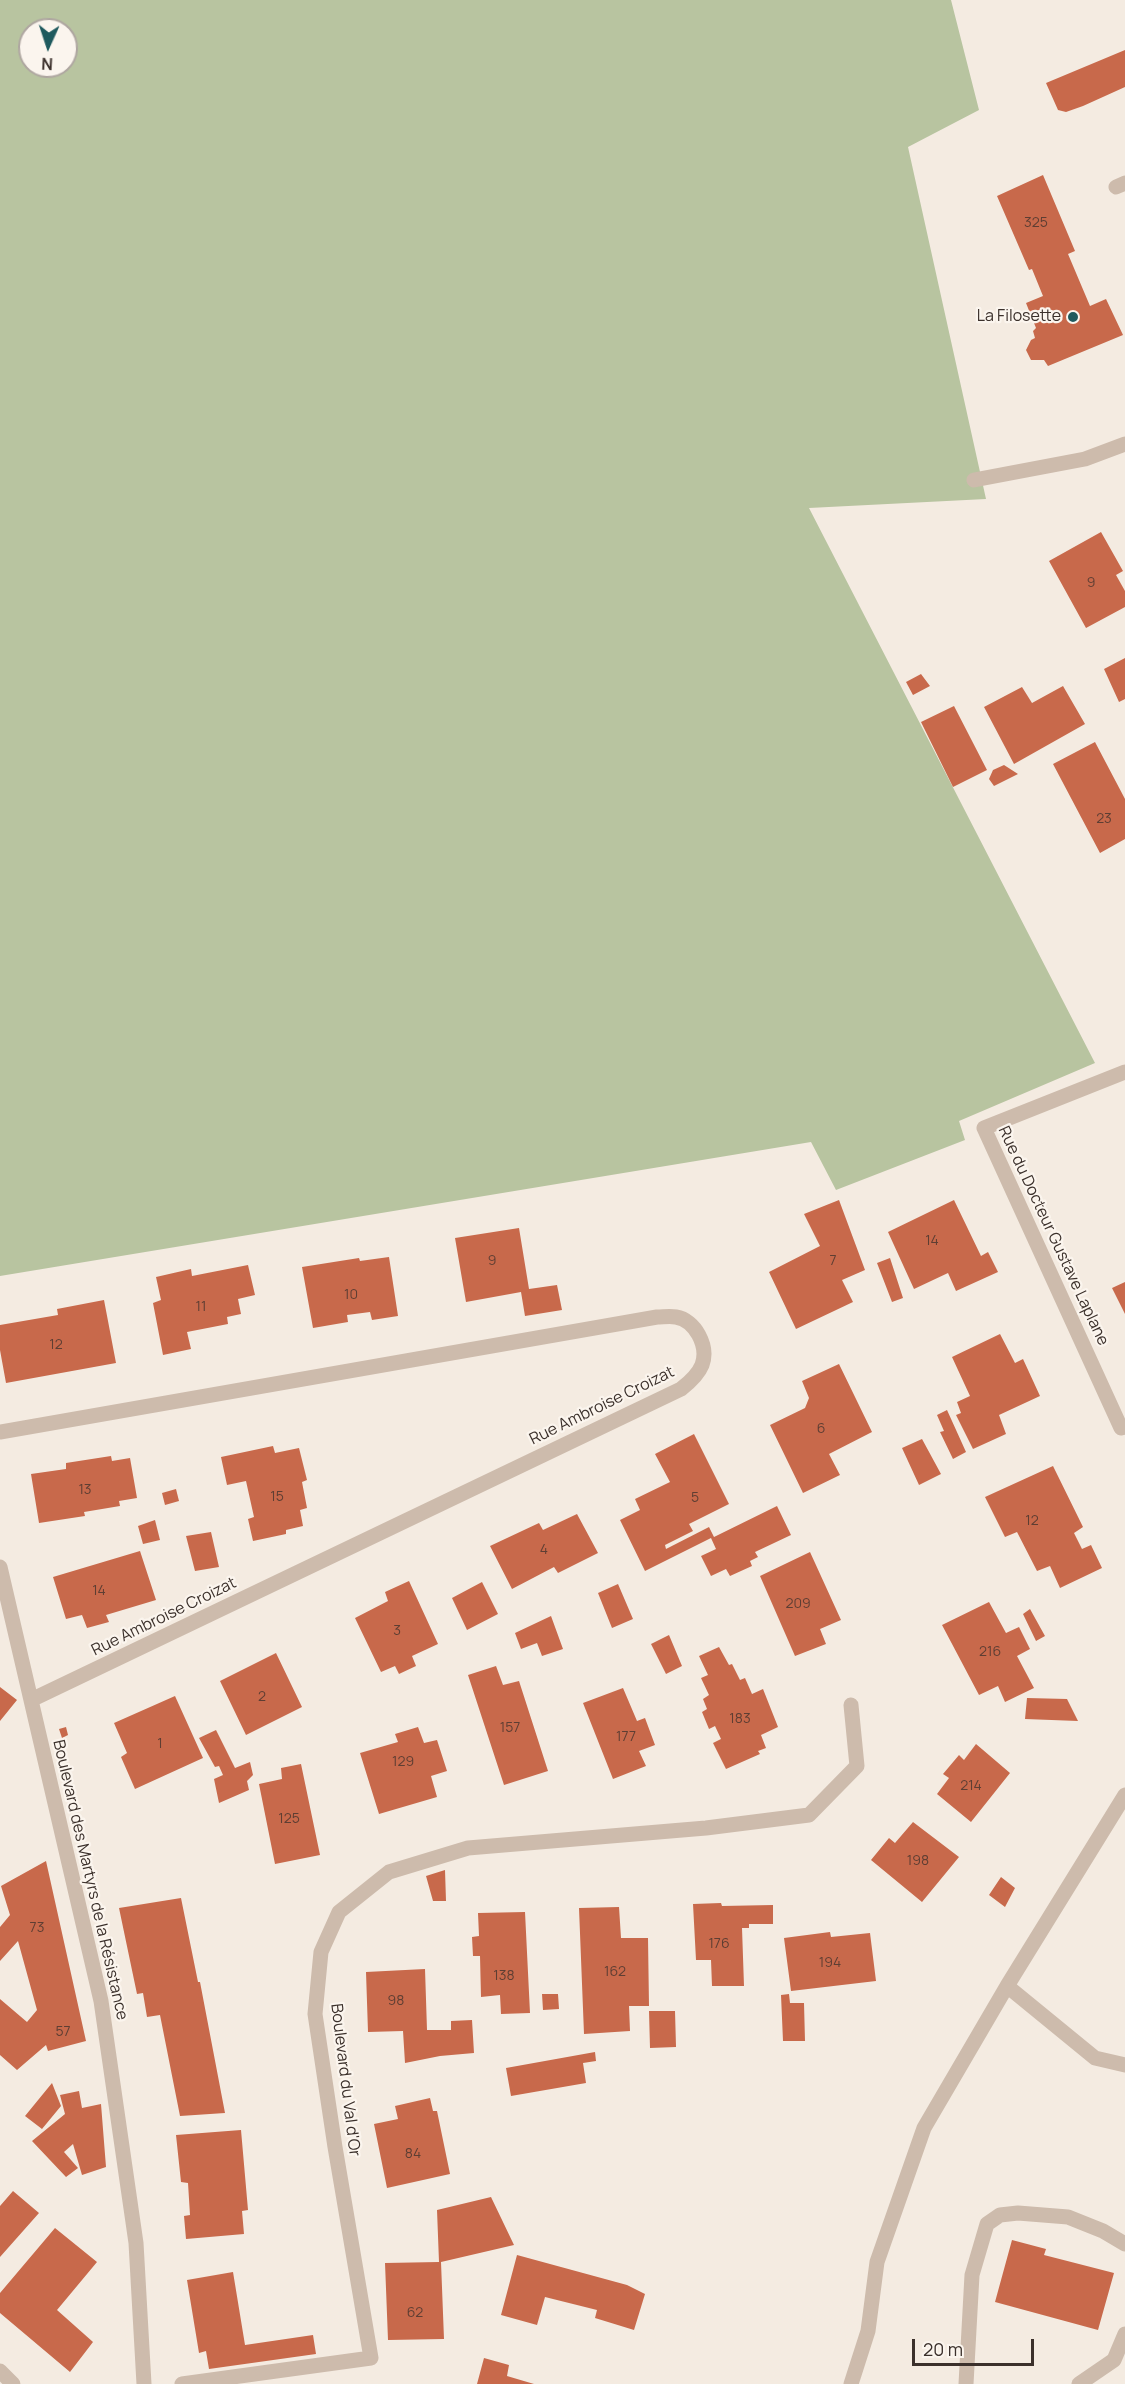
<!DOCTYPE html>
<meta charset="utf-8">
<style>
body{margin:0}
#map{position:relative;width:1125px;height:2384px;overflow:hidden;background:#f4ebe1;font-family:Manrope,sans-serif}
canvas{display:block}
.north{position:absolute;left:18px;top:18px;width:60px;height:60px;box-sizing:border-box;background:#fbf5ee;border:2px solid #aea6a0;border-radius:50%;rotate:183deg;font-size:16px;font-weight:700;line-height:24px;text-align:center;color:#3b302b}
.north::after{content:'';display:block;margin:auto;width:21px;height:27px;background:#1f5a5e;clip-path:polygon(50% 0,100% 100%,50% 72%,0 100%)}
.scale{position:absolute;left:912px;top:2339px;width:122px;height:27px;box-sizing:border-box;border:3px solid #3b302b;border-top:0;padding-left:8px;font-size:18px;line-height:21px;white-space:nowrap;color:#3b302b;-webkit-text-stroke:4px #fbf5ee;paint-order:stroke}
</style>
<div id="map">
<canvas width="1125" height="2384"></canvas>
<div class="north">N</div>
<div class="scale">20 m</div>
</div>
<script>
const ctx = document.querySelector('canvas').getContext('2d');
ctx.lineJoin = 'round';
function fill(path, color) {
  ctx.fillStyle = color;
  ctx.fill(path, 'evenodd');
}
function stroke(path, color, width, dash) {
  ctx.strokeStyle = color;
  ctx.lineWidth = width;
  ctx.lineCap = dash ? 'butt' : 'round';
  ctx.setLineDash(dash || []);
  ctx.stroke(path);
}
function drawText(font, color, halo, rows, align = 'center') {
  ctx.font = font + ' Manrope,sans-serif';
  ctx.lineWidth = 4.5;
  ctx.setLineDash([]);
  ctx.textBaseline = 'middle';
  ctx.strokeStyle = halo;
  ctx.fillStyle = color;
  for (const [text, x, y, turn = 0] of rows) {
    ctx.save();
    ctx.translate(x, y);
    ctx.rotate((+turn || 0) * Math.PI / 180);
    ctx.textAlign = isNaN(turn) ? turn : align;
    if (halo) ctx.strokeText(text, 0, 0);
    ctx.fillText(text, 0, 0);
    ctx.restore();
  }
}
fill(new Path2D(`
 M 0,0 L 951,0 L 979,110 L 908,147 L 986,499 L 809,508 L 1095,1063 L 959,1121 L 965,1140 L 836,1190 L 811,1142 L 0,1276 ZM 30,30 L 66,30 L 66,66 L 30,66 Z`), '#b8c4a0');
fill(new Path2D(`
 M 1125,50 L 1125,87 L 1083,106 L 1066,112 L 1058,110 L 1046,83 Z
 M 1043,175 L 1075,251 L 1068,254 L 1090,306 L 1106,299 L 1123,335 L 1048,366 L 1044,360 L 1031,360 L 1026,350 L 1031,340 L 1035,338 L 1033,331 L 1036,328 L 1026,303 L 1043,296 L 1032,269 L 1029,270 L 997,196 Z
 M 1101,532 L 1123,571 L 1116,575 L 1125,591 L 1125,607 L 1086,628 L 1049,561 Z
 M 1125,658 L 1125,699 L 1119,702 L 1104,669 Z
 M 921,674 L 930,686 L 913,695 L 906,682 Z
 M 1063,686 L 1085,724 L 1014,764 L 984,707 L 1022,687 L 1032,703 Z
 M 954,706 L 987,770 L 953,787 L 921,722 Z
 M 1095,742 L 1125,799 L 1125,839 L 1100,853 L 1053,764 Z
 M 1004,765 L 1018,774 L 994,786 L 989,779 L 993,770 Z
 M 839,1200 L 865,1270 L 842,1280 L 853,1302 L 796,1329 L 769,1272 L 820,1246 L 804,1214 Z
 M 954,1200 L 981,1256 L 988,1252 L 998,1272 L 956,1291 L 948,1273 L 914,1289 L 888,1232 Z
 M 519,1228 L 529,1289 L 557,1285 L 562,1310 L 525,1316 L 521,1292 L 466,1302 L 455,1238 Z
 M 389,1257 L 398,1316 L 372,1320 L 370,1312 L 347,1315 L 348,1322 L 313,1328 L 302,1267 L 359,1258 L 360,1261 Z
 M 890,1258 L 903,1298 L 892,1302 L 877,1263 Z
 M 248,1265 L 255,1295 L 238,1299 L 241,1314 L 227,1317 L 228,1324 L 187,1332 L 191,1349 L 163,1355 L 153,1303 L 161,1300 L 156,1277 L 191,1269 L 192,1276 Z
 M 1125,1282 L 1125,1314 L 1112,1288 Z
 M 104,1300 L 116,1363 L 6,1383 L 0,1350 L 0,1325 L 58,1315 L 57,1309 Z
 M 1000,1334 L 1015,1363 L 1023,1359 L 1040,1396 L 999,1415 L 1006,1434 L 973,1449 L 956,1415 L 961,1413 L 957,1402 L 970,1396 L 952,1357 Z
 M 839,1364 L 872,1432 L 829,1454 L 840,1475 L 803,1493 L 770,1425 L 805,1408 L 809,1398 L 802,1381 Z
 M 947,1410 L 966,1452 L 953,1459 L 940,1432 L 944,1431 L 937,1415 Z
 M 694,1434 L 729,1504 L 689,1524 L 693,1531 L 665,1545 L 666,1549 L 709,1527 L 714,1537 L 777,1506 L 791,1535 L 755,1552 L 758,1557 L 750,1561 L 752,1566 L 730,1576 L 726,1569 L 711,1576 L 701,1556 L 716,1549 L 711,1538 L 645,1571 L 620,1520 L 640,1510 L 635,1499 L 670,1482 L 655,1454 Z
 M 922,1439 L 941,1474 L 919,1485 L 902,1448 Z
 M 273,1446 L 275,1453 L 299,1448 L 307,1480 L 302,1482 L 307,1508 L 300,1510 L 303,1526 L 286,1530 L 286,1534 L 253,1541 L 248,1519 L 254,1517 L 246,1481 L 227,1485 L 221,1457 Z
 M 111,1456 L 112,1461 L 130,1458 L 137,1498 L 119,1501 L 120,1506 L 84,1512 L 85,1516 L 39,1523 L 31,1474 L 66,1469 L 66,1463 Z
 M 1053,1466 L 1083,1527 L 1074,1533 L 1082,1549 L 1091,1545 L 1102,1568 L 1060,1588 L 1050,1566 L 1037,1571 L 1017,1532 L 1005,1537 L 985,1497 Z
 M 176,1489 L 179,1501 L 165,1505 L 162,1493 Z
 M 577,1514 L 598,1553 L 558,1573 L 554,1567 L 512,1589 L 490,1546 L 539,1523 L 543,1530 Z
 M 155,1520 L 160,1540 L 143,1544 L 138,1526 Z
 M 211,1532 L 219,1567 L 195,1571 L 186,1536 Z
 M 140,1551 L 156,1600 L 106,1615 L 109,1622 L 87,1628 L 82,1615 L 66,1619 L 53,1577 Z
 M 810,1552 L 841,1620 L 820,1629 L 826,1644 L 795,1656 L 760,1576 Z
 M 409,1581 L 438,1644 L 412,1656 L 416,1666 L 399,1674 L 395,1666 L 381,1672 L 355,1618 L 388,1601 L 385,1592 Z
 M 482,1582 L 498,1614 L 467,1630 L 452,1598 Z
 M 618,1584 L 633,1619 L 612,1628 L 598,1593 Z
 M 989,1602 L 1006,1633 L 1019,1627 L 1030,1649 L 1017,1656 L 1034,1688 L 1005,1702 L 998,1686 L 979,1695 L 942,1625 Z
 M 1030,1609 L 1045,1636 L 1036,1641 L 1023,1614 Z
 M 551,1616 L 563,1649 L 542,1656 L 537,1643 L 521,1649 L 515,1633 Z
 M 669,1635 L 682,1666 L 666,1674 L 651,1644 Z
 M 719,1647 L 729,1665 L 732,1664 L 740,1680 L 745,1678 L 752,1694 L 763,1689 L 778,1727 L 761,1735 L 766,1748 L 758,1751 L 760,1754 L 726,1769 L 713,1743 L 721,1739 L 715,1726 L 709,1729 L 702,1712 L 707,1709 L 703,1699 L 709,1695 L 701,1678 L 708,1675 L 699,1656 Z
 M 276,1653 L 302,1707 L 246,1735 L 220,1681 Z
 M 496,1666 L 503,1685 L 519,1681 L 548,1771 L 504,1785 L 468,1675 Z
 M 0,1687 L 17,1700 L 0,1721 Z
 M 623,1688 L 637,1721 L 645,1718 L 655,1745 L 639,1751 L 646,1766 L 613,1779 L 583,1703 Z
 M 175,1696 L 203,1758 L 135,1789 L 121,1757 L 127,1753 L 114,1723 Z
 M 1027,1698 L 1067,1699 L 1078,1721 L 1025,1719 Z
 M 66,1727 L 68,1735 L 62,1738 L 59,1729 Z
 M 418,1727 L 424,1743 L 437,1740 L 447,1771 L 431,1776 L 437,1797 L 379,1814 L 360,1753 L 398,1742 L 395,1734 Z
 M 216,1730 L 235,1768 L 250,1762 L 253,1775 L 247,1781 L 249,1790 L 219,1803 L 214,1779 L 223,1775 L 219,1766 L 215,1767 L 199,1738 Z
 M 976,1744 L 1010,1773 L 971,1822 L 937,1794 L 949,1778 L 943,1774 L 959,1755 L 964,1760 Z
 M 301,1764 L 320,1855 L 275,1864 L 259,1784 L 282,1779 L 281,1768 Z
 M 913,1822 L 959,1857 L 922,1902 L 871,1860 L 889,1838 L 895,1843 Z
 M 46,1861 L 86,2041 L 48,2051 L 46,2045 L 17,2070 L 0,2055 L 0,1999 L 27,2022 L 37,2010 L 18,1941 L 0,1961 L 0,1927 L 10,1915 L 1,1886 Z
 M 445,1870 L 446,1901 L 433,1901 L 426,1876 Z
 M 1001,1877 L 1015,1888 L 1005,1907 L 989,1895 Z
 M 181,1898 L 198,1982 L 200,1982 L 225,2113 L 180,2116 L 160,2015 L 147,2017 L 143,1993 L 137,1994 L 119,1908 Z
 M 721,1903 L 722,1906 L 773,1905 L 773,1924 L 749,1924 L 749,1928 L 742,1928 L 744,1986 L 712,1986 L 711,1960 L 696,1960 L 693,1904 Z
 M 619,1907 L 621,1938 L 648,1938 L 649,2006 L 629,2006 L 630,2031 L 584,2034 L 579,1908 Z
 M 525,1912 L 530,2013 L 501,2014 L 500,1995 L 481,1997 L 480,1956 L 473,1956 L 472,1937 L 479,1936 L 478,1913 Z
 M 830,1932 L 831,1937 L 870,1933 L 876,1981 L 791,1991 L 784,1938 Z
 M 425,1969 L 427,2030 L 451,2030 L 451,2021 L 472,2020 L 474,2053 L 440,2056 L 405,2063 L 403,2031 L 368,2032 L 366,1972 Z
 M 542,1994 L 558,1994 L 559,2009 L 543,2010 Z
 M 789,1994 L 790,2003 L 804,2003 L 805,2041 L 783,2041 L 781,1995 Z
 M 649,2011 L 675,2011 L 676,2047 L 650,2048 Z
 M 595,2052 L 596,2061 L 583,2063 L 586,2083 L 511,2096 L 506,2068 Z
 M 52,2083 L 61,2106 L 42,2129 L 25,2116 Z
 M 79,2091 L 82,2108 L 101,2104 L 106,2167 L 82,2175 L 73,2144 L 64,2152 L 78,2168 L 66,2177 L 32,2141 L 65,2114 L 60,2095 Z
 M 430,2098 L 433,2111 L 437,2111 L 450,2174 L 387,2188 L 374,2124 L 398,2119 L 395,2106 Z
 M 241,2130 L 248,2210 L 242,2211 L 244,2234 L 186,2239 L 184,2216 L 190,2215 L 188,2183 L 181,2182 L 176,2135 Z
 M 13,2191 L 39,2213 L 0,2257 L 0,2206 Z
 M 491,2197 L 514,2245 L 441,2262 L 444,2339 L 388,2340 L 385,2263 L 439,2262 L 437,2210 Z
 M 55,2228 L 97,2262 L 57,2310 L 93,2342 L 70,2372 L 0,2313 L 0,2293 Z
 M 1012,2240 L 1046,2249 L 1044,2255 L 1114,2273 L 1098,2330 L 995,2302 Z
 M 517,2255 L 627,2285 L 645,2294 L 634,2330 L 595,2318 L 597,2310 L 545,2297 L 537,2325 L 501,2315 Z
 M 233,2272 L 245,2345 L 313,2335 L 316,2354 L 209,2369 L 206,2351 L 199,2353 L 187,2280 Z
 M 484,2358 L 509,2365 L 507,2376 L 534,2384 L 477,2384 Z`), '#c8694b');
stroke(new Path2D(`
 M 1116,187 L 1125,183
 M 974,480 L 1085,459 L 1125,444
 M 1125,1072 L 984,1128 L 1121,1428 L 1125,1427
 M 0,1432 L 657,1317 C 663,1317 670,1316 676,1317 C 695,1320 709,1346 702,1365 C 698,1375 690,1382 681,1389 L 31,1700
 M 0,1567 L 101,2001 L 136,2243 L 144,2384
 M 1007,1986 L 1095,2058 L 1125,2065
 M 0,2371 L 13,2384
 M 182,2384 L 371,2358 L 335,2147 L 315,2014 L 321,1952 L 339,1912 L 389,1872 L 468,1848 L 706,1828 L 809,1815 L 857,1766 L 851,1705
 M 851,2384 L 868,2331 L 877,2262 L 924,2128 L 1007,1986 L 1125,1795
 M 966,2384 L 972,2275 L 987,2224 L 1000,2215 L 1018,2213 L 1068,2217 L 1103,2231 L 1125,2244
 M 1079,2384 L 1114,2360 L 1125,2334`), '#cdbbac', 15);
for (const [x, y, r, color] of [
 [1073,317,6,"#1f5a5e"]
]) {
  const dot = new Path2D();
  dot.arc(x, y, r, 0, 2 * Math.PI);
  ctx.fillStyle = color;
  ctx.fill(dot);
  stroke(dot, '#fbf5ee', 2);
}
drawText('14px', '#5e3e33', null, [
 ["325",1036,223],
 ["9",1091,583],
 ["23",1104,819],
 ["14",932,1241],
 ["9",492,1261],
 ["7",833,1261],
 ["10",351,1295],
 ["11",201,1307],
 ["12",56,1345],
 ["6",821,1429],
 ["13",85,1490],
 ["15",277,1497],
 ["5",695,1498],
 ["12",1032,1521],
 ["4",544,1550],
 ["14",99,1591],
 ["209",798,1604],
 ["3",397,1631],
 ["216",990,1652],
 ["2",262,1697],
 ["183",740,1719],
 ["157",510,1728],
 ["177",626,1737],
 ["1",160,1744],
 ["129",403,1762],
 ["214",971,1786],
 ["125",289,1819],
 ["198",918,1861],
 ["73",37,1928],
 ["176",719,1944],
 ["194",830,1963],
 ["162",615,1972],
 ["138",504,1976],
 ["98",396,2001],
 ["57",63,2032],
 ["84",413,2154],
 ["62",415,2313]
]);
drawText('16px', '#3b302b', '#fbf5ee', [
 ["La Filosette",1061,317]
], 'right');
drawText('16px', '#3b302b', '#fbf5ee', [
 ["Rue du Docteur Gustave Laplane",1053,1236,65],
 ["Rue Ambroise Croizat",602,1406,-26],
 ["Rue Ambroise Croizat",164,1617,-26],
 ["Boulevard des Martyrs de la Résistance",90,1880,77],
 ["Boulevard du Val d'Or",345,2080,83]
]);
</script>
